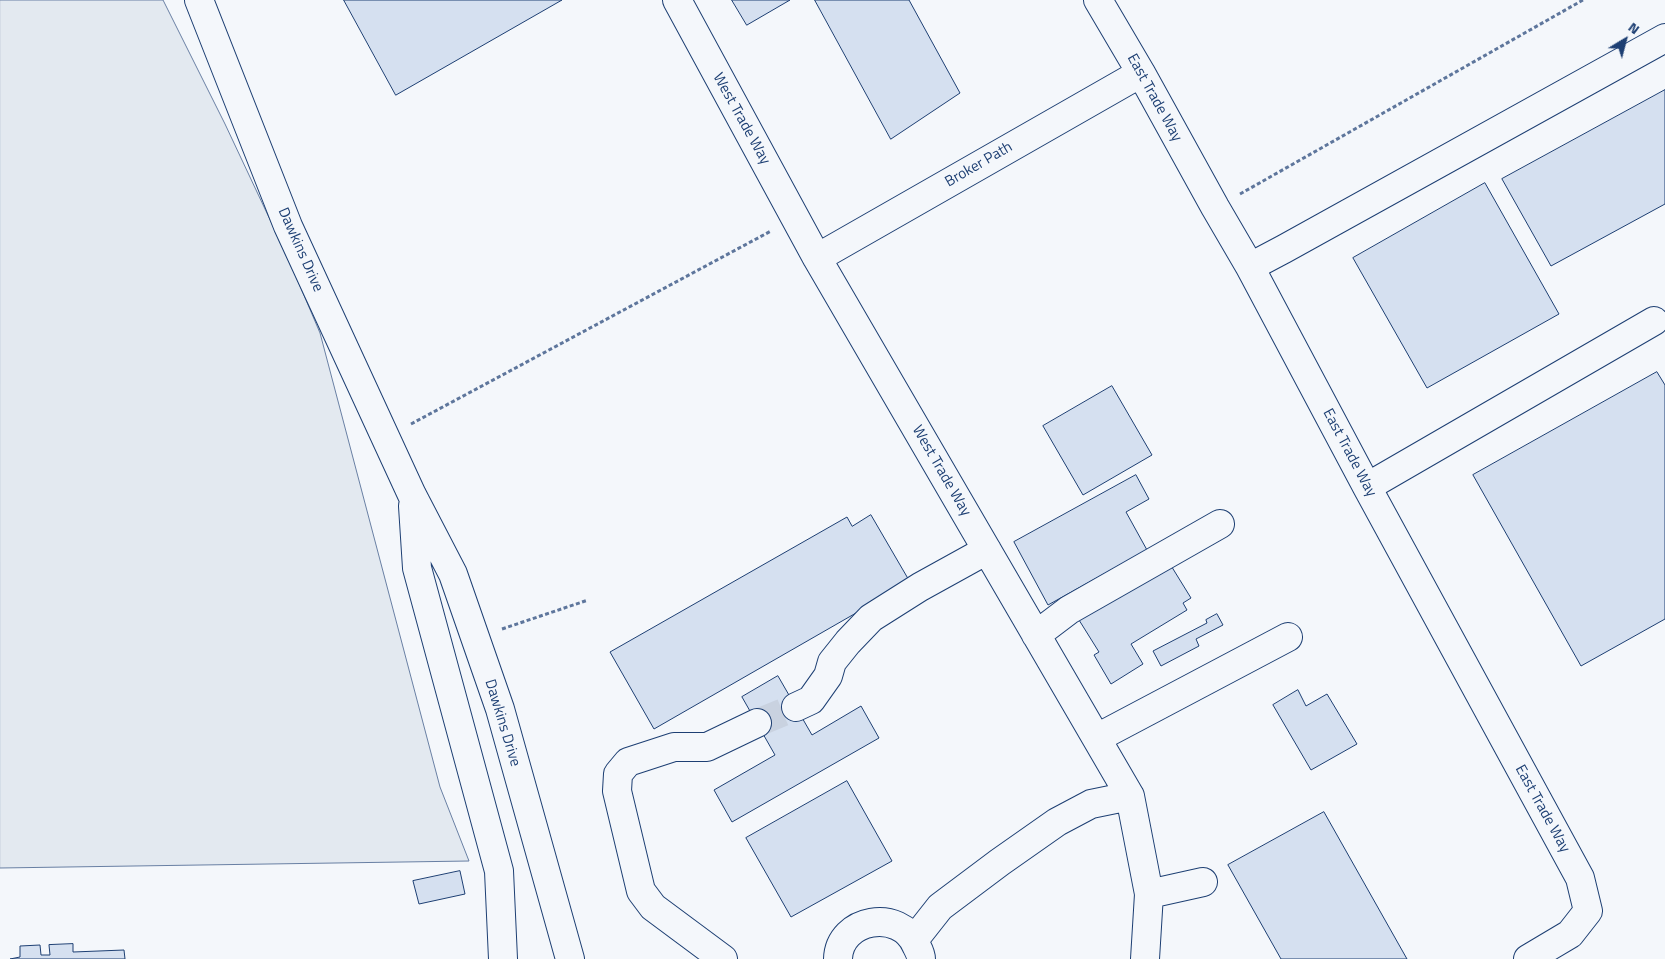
<!DOCTYPE html>
<style>
body{margin:0}
#map{position:relative;width:1665px;height:959px;overflow:hidden;background:#f4f7fb;font-family:"Titillium Web",sans-serif}
canvas{display:block}
.north{position:absolute;left:1600px;top:15px;width:50px;height:50px;-webkit-text-stroke:4px #f4f7fb;paint-order:stroke;rotate:37deg;font-size:14px;font-weight:700;line-height:20px;text-align:center;color:#1d3f73}
.north::after{content:'';display:block;margin:auto;width:18px;height:22px;background:#1d3f73;clip-path:polygon(50% 0,100% 100%,50% 72%,0 100%)}
</style>
<div id="map">
<canvas width="1665" height="959"></canvas>
<div class="north">N</div>
</div>
<script>
const ctx = document.querySelector('canvas').getContext('2d');
ctx.lineJoin = 'round';
function fill(path, color) {
  ctx.fillStyle = color;
  ctx.fill(path, 'evenodd');
}
function stroke(path, color, width, dash) {
  ctx.strokeStyle = color;
  ctx.lineWidth = width;
  ctx.lineCap = dash ? 'butt' : 'round';
  ctx.setLineDash(dash || []);
  ctx.stroke(path);
}
function drawText(font, color, halo, rows, align = 'center') {
  ctx.font = font + ' "Titillium Web",sans-serif';
  ctx.lineWidth = 4;
  ctx.setLineDash([]);
  ctx.textBaseline = 'middle';
  ctx.strokeStyle = halo;
  ctx.fillStyle = color;
  for (const [text, x, y, turn = 0] of rows) {
    ctx.save();
    ctx.translate(x, y);
    ctx.rotate((+turn || 0) * Math.PI / 180);
    ctx.textAlign = isNaN(turn) ? turn : align;
    if (halo) ctx.strokeText(text, 0, 0);
    ctx.fillText(text, 0, 0);
    ctx.restore();
  }
}
const green = new Path2D(`
 M 0,0 L 163,0 L 225,124 L 289,260 L 320,333 L 440,787 L 469,861 L 0,868 Z`);
fill(green, '#e3e9f0');
stroke(green, '#687fa3', 1);
const building = new Path2D(`
 M 344,0 L 562,0 L 396,95 Z
 M 732,0 L 790,0 L 747,25 Z
 M 815,0 L 909,0 L 960,93 L 891,139 Z
 M 1665,90 L 1665,204 L 1551,266 L 1502,179 Z
 M 1485,183 L 1559,314 L 1427,388 L 1353,258 Z
 M 1657,372 L 1665,385 L 1665,619 L 1581,666 L 1473,475 Z
 M 1112,386 L 1152,455 L 1083,495 L 1043,426 Z
 M 1136,475 L 1149,499 L 1126,512 L 1147,550 L 1048,605 L 1014,542 Z
 M 871,515 L 910,582 L 654,729 L 610,652 L 847,517 L 852,526 Z
 M 1170,564 L 1191,598 L 1183,603 L 1187,610 L 1131,644 L 1143,664 L 1111,684 L 1094,655 L 1099,652 L 1079,620 Z
 M 1217,614 L 1223,625 L 1196,639 L 1199,646 L 1161,666 L 1153,651 L 1207,623 L 1206,620 Z
 M 778,676 L 812,735 L 861,706 L 879,738 L 732,822 L 714,790 L 775,755 L 742,697 Z
 M 1298,690 L 1306,706 L 1327,694 L 1357,744 L 1311,770 L 1273,705 Z
 M 847,781 L 892,861 L 791,917 L 746,838 Z
 M 1324,812 L 1407,959 L 1281,959 L 1228,865 Z
 M 460,871 L 465,894 L 419,904 L 413,881 Z
 M 73,944 L 73,952 L 124,950 L 125,959 L 10,959 L 20,957 L 20,946 L 40,945 L 41,955 L 50,955 L 49,945 Z`);
fill(building, '#d5e0f0');
stroke(building, '#1d3f73', 1);
stroke(new Path2D(`
 M 757,723 L 796,707`), '#c9d2e0', 28, [28, 14]);
const minor = new Path2D(`
 M 677,0 L 817,258 L 1130,796 L 1149,894 L 1145,959
 M 1098,0 L 1141,73 L 1215,207 L 1250,267 L 1367,487 L 1580,878 L 1588,911 L 1570,934 L 1528,959
 M 817,258 L 1141,73
 M 1250,267 L 1284,249 L 1665,38
 M 1367,487 L 1654,321
 M 1036,635 L 1069,610 L 1220,524
 M 796,707 L 811,700 L 828,676 L 832,662 L 848,642 L 871,618 L 920,587 L 987,550
 M 1097,738 L 1288,637
 M 1149,894 L 1203,882
 M 914,940 L 940,907 L 1000,862 L 1057,822 L 1091,804 L 1130,796
 M 723,959 L 653,907 L 641,891 L 617,791 L 618,774 L 628,762 L 674,747 L 707,747 L 757,723
 M 838,959 C 839,918 900,908 916,945 C 918,949 921,954 921,959`);
const major = new Path2D(`
 M 199,0 L 288,226 L 412,495 L 453,574 L 500,709 L 570,959
 M 413,506 L 417,568 L 499,871 L 503,959`);
stroke(minor, '#1d3f73', 30);
stroke(major, '#1d3f73', 30);
stroke(new Path2D(`
 M 1240,194 L 1583,0
 M 411,424 L 771,231
 M 502,629 L 588,600`), '#5e769c', 3, [4, 2.5]);
stroke(minor, '#f4f7fb', 28);
stroke(major, '#f4f7fb', 28);
drawText('15px', '#1d3f73', '#f4f7fb', [
 ["East Trade Way",1154,98,61],
 ["West Trade Way",741,119,61],
 ["Broker Path",979,165,-30],
 ["Dawkins Drive",300,250,66],
 ["East Trade Way",1349,453,62],
 ["West Trade Way",941,471,60],
 ["Dawkins Drive",502,723,73],
 ["East Trade Way",1542,809,61]
]);
</script>
